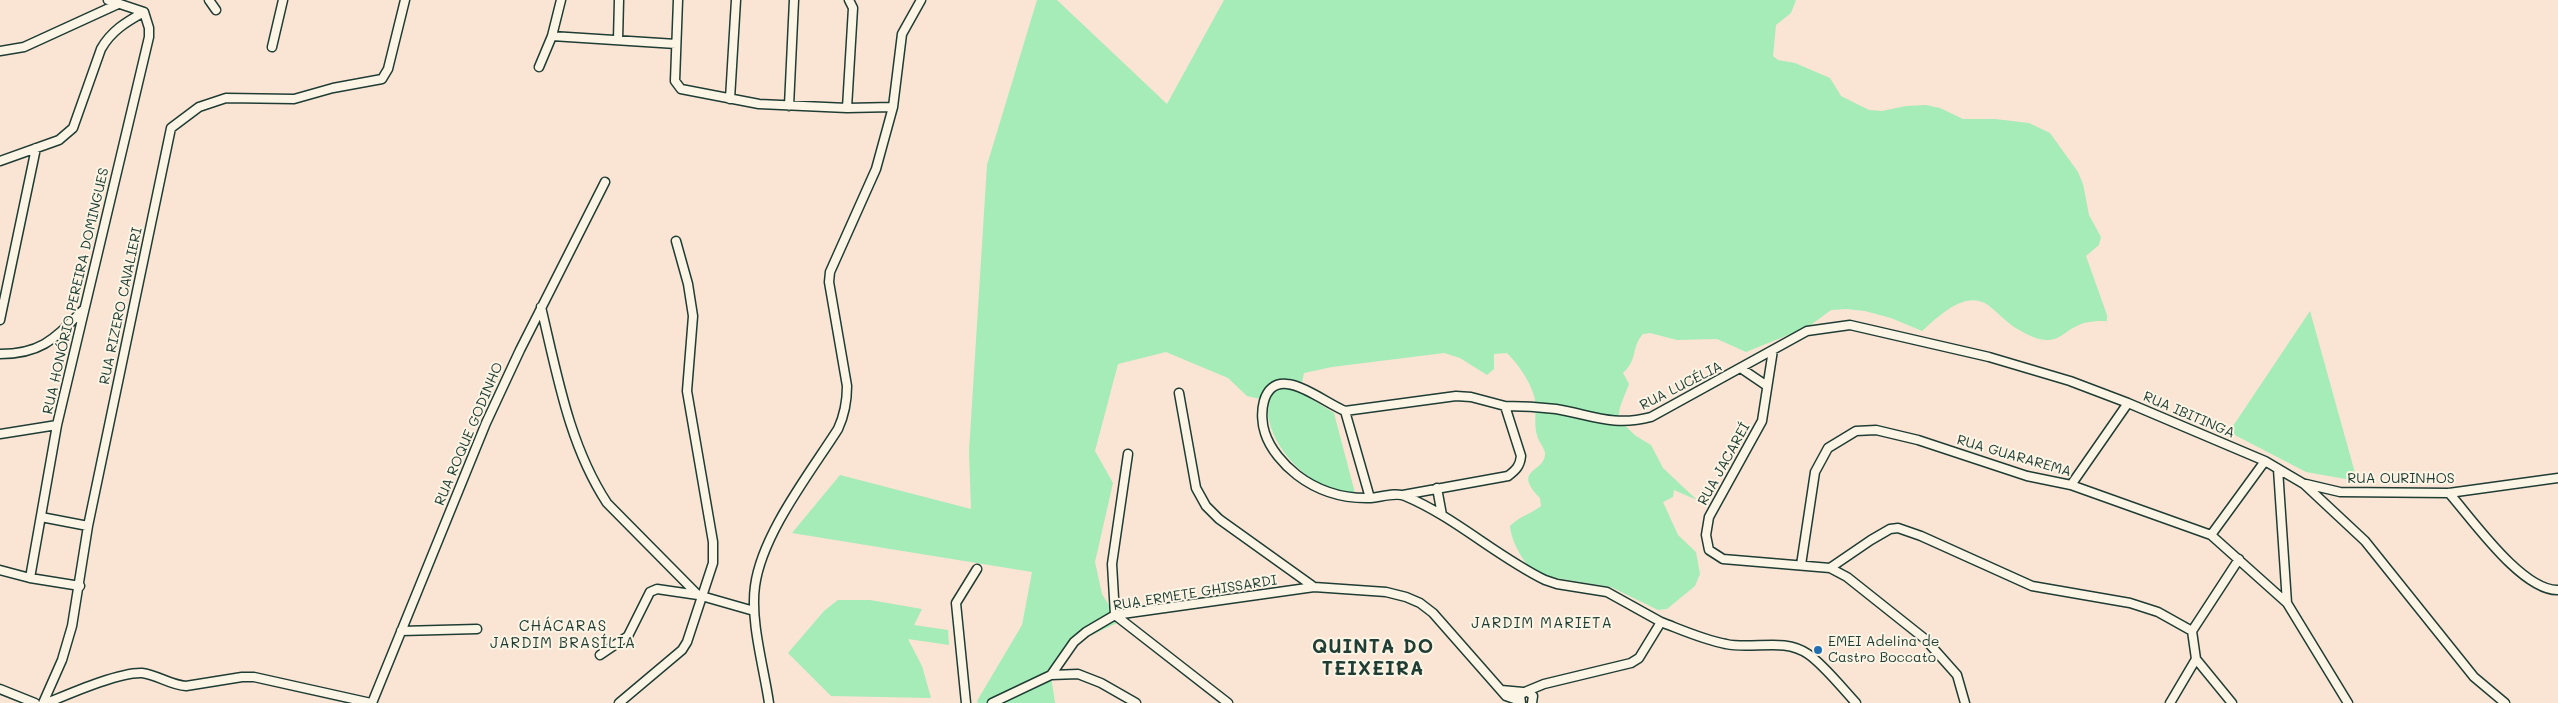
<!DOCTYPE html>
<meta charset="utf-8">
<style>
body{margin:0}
canvas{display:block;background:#fae4d4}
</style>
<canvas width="2558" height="703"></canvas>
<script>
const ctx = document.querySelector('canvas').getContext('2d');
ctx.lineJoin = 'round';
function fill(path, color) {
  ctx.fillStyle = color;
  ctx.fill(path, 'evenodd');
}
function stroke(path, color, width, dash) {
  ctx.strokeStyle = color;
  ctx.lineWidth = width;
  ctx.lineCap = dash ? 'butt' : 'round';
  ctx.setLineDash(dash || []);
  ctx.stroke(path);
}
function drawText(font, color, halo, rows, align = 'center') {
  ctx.font = font + ' Mali,sans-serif';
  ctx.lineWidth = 4;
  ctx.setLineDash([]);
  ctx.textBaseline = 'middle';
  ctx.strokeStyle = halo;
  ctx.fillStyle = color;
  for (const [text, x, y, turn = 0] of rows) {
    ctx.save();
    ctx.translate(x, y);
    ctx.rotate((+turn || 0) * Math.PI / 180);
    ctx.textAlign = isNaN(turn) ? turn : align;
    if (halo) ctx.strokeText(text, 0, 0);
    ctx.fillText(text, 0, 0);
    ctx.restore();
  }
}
fill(new Path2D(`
 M 1037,0 L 1057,0 L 1167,104 L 1224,0 L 1796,0 L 1791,13 L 1776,25 L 1773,56 L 1778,60 L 1795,63 L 1830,78 L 1841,96 L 1869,110 L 1882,111 L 1906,106 L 1926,105 L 1940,108 L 1963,119 L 1995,119 L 2029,123 L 2050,133 L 2078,172 L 2083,184 L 2089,215 L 2101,237 L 2099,245 L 2086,256 L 2107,315 L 2107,321 C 2097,321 2086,321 2077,326 C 2066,330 2060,341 2046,340 C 2036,339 2030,336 2021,331 C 2007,324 2000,314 1988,305 C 1965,289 1938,317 1922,331 L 1891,318 L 1865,311 L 1846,309 L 1831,310 L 1808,327 L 1746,352 L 1717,339 L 1677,340 L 1650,333 L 1643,334 C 1630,349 1639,358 1623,373 L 1629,384 L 1620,407 L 1618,419 L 1636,436 L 1651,445 L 1663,468 L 1697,500 L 1674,490 L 1673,497 L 1663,502 L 1678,535 L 1696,552 L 1700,574 L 1695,586 L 1667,609 L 1658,610 L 1611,587 L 1538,575 C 1524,564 1512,544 1510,526 C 1518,517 1531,514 1541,506 L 1540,498 C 1511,468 1546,473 1545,453 C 1544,447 1538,441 1537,435 C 1533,423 1538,408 1534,396 C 1530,381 1518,364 1507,353 L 1494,354 L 1494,369 L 1487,375 L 1460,358 L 1444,353 L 1332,367 L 1304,373 L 1300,392 L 1334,413 L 1355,493 C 1317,493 1277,457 1269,420 C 1267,415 1269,407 1269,401 L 1247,396 L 1228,378 L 1166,352 L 1118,364 L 1095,451 L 1113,483 L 1095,562 L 1102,594 L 1119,622 L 1075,643 L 1051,676 L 1055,703 L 978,703 L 977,701 L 1022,625 L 1032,572 L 792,533 L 840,475 L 971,509 L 969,451 L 987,165 Z
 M 2310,311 L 2357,480 L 2357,481 L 2306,472 L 2229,432 Z
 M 838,600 L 870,600 L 922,609 L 914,625 L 948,630 L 949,645 L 908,639 L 922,666 L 931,698 L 831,696 L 788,653 L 824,611 Z`), '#a5ecb9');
const minor = new Path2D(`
 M 209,0 L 216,10
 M 678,0 L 675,81 L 681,89 L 759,104 L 847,108 L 893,107
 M 552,36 L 676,44
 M 618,40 L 619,0
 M 272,47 L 283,0
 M 0,51 L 24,47 L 118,4
 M 539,67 L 552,36 L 561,0
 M 730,99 L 736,0
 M 789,106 L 794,0
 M 847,108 L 853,8 L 849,0
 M 0,161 L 59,140 L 73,128 L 101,49 C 111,31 126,22 144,12 L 108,0
 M 541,307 C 557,374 569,445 607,503 L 698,595 L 754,611
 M 0,320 L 36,148
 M 1773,350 L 1762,421 L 1709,517 L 1706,535 L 1709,550 L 1723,559 L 1830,568 L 1847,577 L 1925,639 L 1957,675 L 1965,703
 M 0,354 C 42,354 55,338 83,310
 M 1742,369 L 1767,386
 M 1179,393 L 1196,488 L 1206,506 L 1219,519 L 1314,587 L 1386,592 L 1406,597 L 1420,603 L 1433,613 L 1506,696 L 1520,701
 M 1505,406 C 1522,406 1539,407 1556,409 C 1592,415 1613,427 1651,417 L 1807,331 L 1850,325 L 1989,357 L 2070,381 L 2128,403 L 2265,461 L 2304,484 L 2365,541 L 2474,677 L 2505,703
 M 1345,411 C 1329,404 1303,385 1287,384 C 1261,381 1259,416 1265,433 C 1270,449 1284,465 1297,475 C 1318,491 1344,499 1371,498 C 1381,497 1396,492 1405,496 C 1455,517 1496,556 1545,580 L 1557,584 L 1607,592 L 1661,622 L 1639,658 L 1631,663 L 1544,684 L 1527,691
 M 0,434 L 57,425
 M 1128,454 L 1112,564 L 1115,615 L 1228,703
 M 2278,469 L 2287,603 L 2348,703
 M 2306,484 L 2340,492 L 2449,493 L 2558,478
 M 2071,485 L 2128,403
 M 1437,488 L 1442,515
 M 2449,493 C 2472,519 2522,591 2558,590
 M 1370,498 L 1345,411 L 1456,396 L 1471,397 L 1505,406 L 1521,456 C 1520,466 1516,470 1508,476 L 1403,495
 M 41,517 L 88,526
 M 2211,535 L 2265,461
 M 1801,565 L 1815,472 L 1828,448 L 1856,431 L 1876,430 L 1918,440 L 2027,476 L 2071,485 L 2211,535 L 2287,603
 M 1830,568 L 1871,540 L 1890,529 L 1898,528 L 1921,536 L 2032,586 L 2130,603 L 2158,612 L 2192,631 L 2196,659 L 2232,703
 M 0,570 L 30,578 L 80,586
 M 30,578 L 57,425 L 149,37 L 149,28 L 144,12
 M 1661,622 C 1682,630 1704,640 1726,644 C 1753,650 1784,637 1808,654 C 1824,665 1842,688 1856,703
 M 401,631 L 477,629
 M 2192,631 L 2239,559
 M 600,655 L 628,636 L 650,592 L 657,589 L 698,595
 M 1051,675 L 1078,674 L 1101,683 L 1136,703
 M 0,689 L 35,703
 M 1501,690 L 1523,692
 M 43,703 L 62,660 L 72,626 L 88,526 L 171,128 L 199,107 L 226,98 L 294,99 L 333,88 L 382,79 L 388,69 L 405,0
 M 47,703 C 69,694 119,672 142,673 C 158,675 170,685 186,686 L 242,677 L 254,677 L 371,703
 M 372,703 L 486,423 L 520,350 L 605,182
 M 619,703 L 682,650 L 687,642 L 713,563 L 713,542 L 687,391 L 693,316 L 688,284 L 676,241
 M 769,703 C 764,668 750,621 755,586 C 762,534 810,473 838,429 C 845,414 847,402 847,386 L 829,282 L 830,272 L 876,169 L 893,107 L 902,34 L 921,0
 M 966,703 L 956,603 L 977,569
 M 992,703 L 1051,675 L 1074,642 L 1086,632 L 1115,615 L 1314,587
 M 1521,703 L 1520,695 L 1527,691 L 1533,696 L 1532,703
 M 2170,703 L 2196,659`);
stroke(minor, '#1f3d34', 11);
stroke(minor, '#fcf5e5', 8);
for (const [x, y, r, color] of [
 [1818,650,5,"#1f6fb2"]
]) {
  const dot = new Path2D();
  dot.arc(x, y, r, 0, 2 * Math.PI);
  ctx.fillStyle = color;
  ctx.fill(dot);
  stroke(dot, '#fcf5e5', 2);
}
drawText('14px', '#1f3d34', '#fcf5e5', [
 ["RUA HONÓRIO PEREIRA DOMINGUES",76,291,-77],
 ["RUA RIZERO CAVALIERI",121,306,-78],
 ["RUA LUCÉLIA",1681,386,-27],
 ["RUA IBITINGA",2189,415,23],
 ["RUA ROQUE GODINHO",469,434,-67],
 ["RUA GUARAREMA",2014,456,16],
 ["RUA JACAREÍ",1724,464,-61],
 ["RUA OURINHOS",2401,479],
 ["RUA ERMETE GHISSARDI",1195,593,-9]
]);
drawText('14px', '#1f3d34', '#fcf5e5', [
 ["EMEI Adelina de",1828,642],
 ["Castro Boccato",1828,658]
], 'left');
ctx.letterSpacing = '1px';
drawText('15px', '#1f3d34', '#fcf5e5', [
 ["JARDIM MARIETA",1542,623],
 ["CHÁCARAS",563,626],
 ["JARDIM BRASÍLIA",563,643]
]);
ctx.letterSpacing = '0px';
ctx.letterSpacing = '1px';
drawText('bold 19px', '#1f3d34', '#fcf5e5', [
 ["QUINTA DO",1373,647],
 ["TEIXEIRA",1373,669]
]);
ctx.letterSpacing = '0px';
</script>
